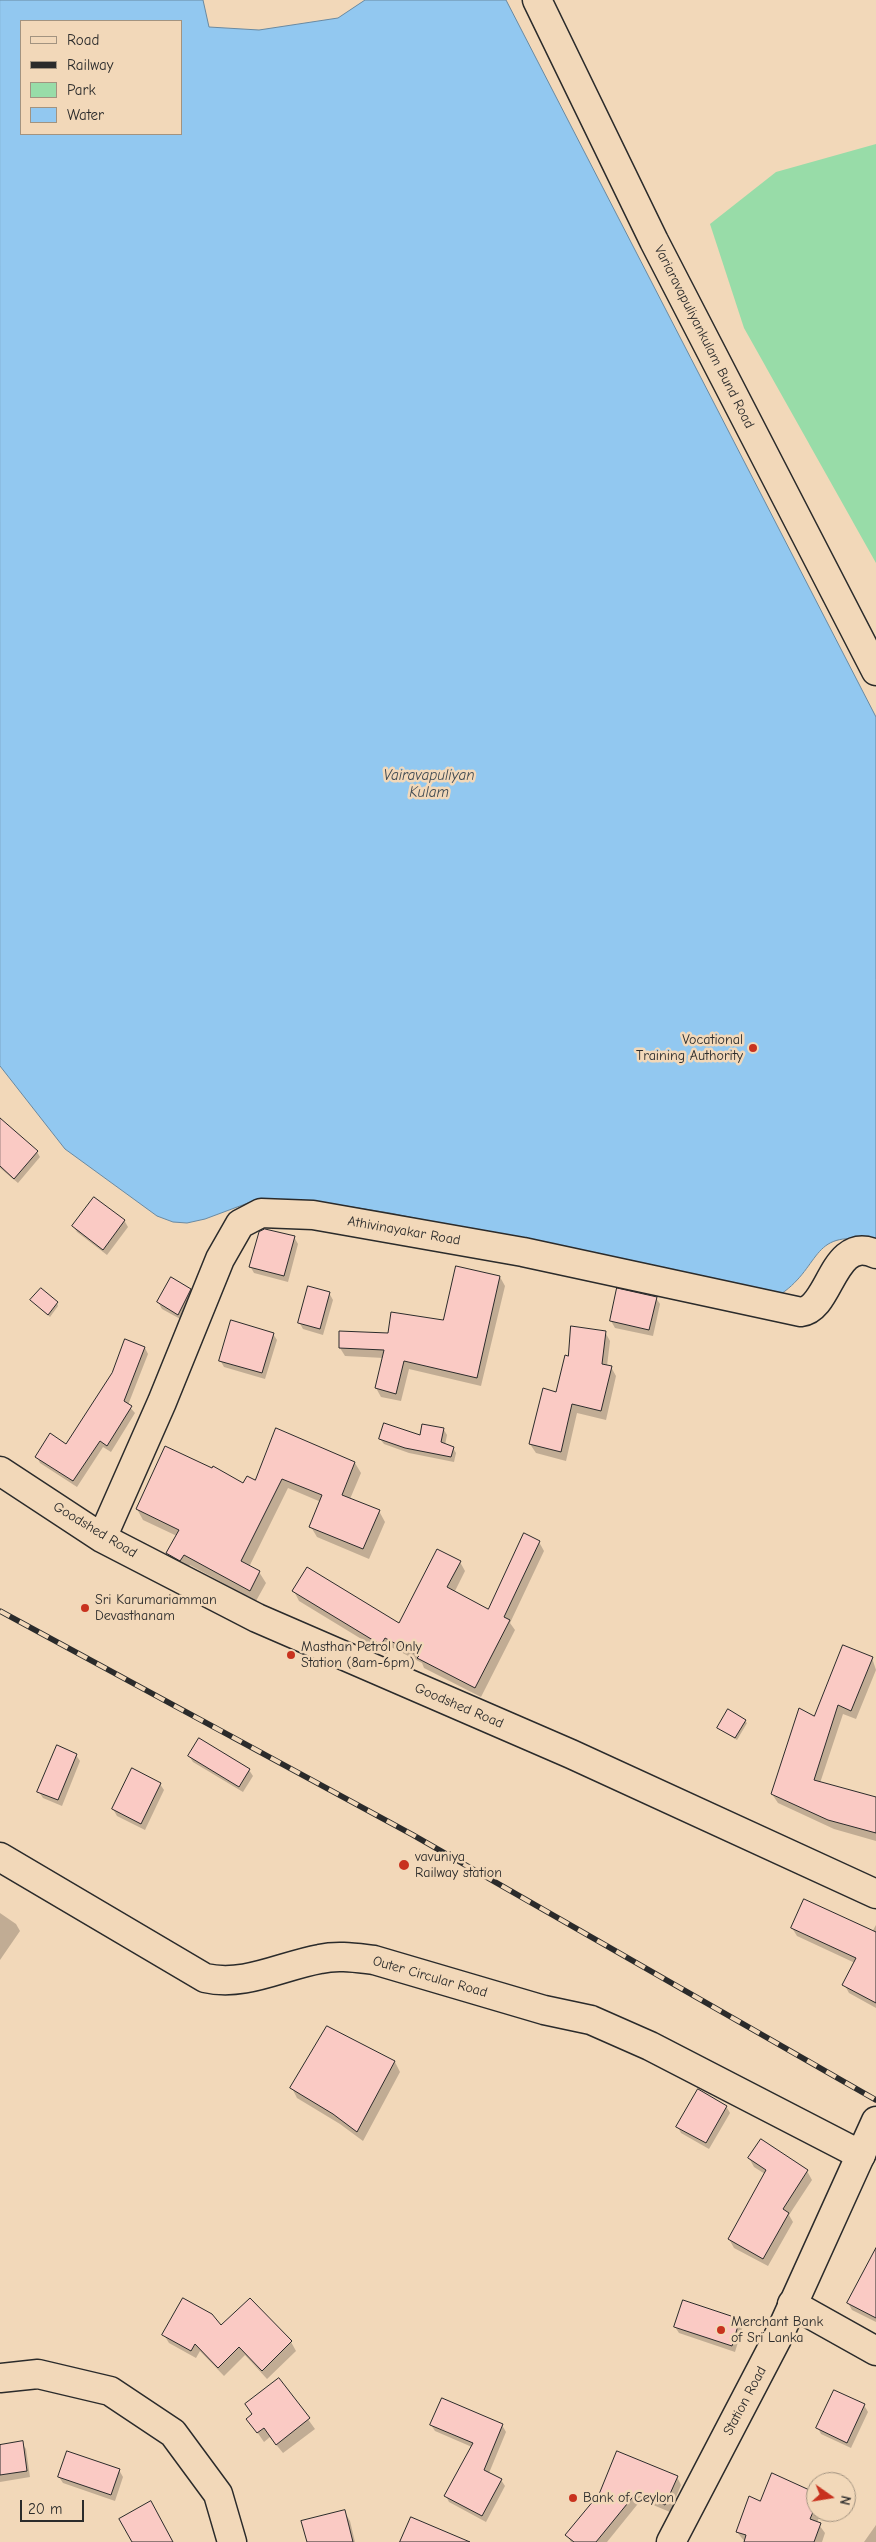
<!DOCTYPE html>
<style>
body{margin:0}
#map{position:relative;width:876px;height:2542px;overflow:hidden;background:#f2d8b9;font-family:"Comic Neue",sans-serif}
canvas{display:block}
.legend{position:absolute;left:20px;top:20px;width:162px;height:115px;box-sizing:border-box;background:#f2d8b9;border:1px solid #a29380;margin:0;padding:6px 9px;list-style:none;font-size:15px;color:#2b2b2b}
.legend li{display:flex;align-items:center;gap:10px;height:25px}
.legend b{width:25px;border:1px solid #a29380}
.north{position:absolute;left:806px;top:2472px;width:50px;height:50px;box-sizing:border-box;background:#f2d8b9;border:1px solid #a29380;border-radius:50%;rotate:103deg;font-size:14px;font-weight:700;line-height:20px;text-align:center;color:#2b2b2b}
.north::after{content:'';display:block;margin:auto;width:18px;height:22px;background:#c8321e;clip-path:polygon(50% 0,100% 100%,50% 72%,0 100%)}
.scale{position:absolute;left:20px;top:2500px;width:64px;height:22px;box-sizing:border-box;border:2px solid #2b2b2b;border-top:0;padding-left:6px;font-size:15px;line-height:18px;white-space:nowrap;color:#2b2b2b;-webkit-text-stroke:4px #f2d8b9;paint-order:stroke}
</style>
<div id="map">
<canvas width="876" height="2542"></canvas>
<ul class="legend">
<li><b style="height:6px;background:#f2d8b9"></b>Road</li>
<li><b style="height:6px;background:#2b2b2b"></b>Railway</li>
<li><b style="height:14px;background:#98dca8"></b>Park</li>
<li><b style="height:14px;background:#92c8f0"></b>Water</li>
</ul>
<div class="north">N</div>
<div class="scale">20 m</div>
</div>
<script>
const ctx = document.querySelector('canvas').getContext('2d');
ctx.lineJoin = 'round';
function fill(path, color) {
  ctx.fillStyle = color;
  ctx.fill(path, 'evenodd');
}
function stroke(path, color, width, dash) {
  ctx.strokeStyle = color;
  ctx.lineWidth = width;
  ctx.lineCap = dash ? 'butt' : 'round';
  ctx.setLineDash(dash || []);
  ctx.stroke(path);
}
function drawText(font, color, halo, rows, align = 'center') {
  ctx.font = font + ' "Comic Neue",sans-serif';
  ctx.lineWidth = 5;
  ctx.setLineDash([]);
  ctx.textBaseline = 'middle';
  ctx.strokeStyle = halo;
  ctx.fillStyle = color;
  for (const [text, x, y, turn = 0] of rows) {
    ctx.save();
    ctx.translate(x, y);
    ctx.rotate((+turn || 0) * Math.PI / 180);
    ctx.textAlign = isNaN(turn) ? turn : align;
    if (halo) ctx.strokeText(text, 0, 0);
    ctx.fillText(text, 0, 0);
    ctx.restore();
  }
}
fill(new Path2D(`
 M 876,144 L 876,563 L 744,328 L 710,224 L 776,172 Z`), '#98dca8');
const water = new Path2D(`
 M 0,0 L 203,0 L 209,27 L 259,30 L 338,18 L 365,0 L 506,0 L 876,717 L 876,1242 C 810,1227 823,1265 781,1294 L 390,1213 L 314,1201 L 256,1200 L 205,1219 L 187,1223 L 173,1222 L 157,1216 L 65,1149 L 0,1066 ZM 21,21 L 181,21 L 181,134 L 21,134 Z`);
fill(water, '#92c8f0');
stroke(water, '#6989a1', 1);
fill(new Path2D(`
 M 0,1135 L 37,1152 L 40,1157 L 18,1183 L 0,1168 Z
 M 124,1220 L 128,1227 L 107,1255 L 77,1232 L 73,1226 Z
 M 294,1237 L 298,1244 L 288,1282 L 254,1273 L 250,1266 Z
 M 500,1277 L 505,1286 L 481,1386 L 409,1369 L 401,1401 L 381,1397 L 376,1388 L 384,1358 L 345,1356 L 340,1348 L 444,1321 Z
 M 190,1290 L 194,1296 L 182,1320 L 162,1309 L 158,1302 Z
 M 329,1293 L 333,1300 L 323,1335 L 303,1329 L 299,1322 Z
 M 656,1298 L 660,1304 L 653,1336 L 615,1328 L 611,1321 Z
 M 32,1301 L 57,1303 L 58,1306 L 50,1317 Z
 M 605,1332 L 610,1341 L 607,1366 L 611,1367 L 616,1376 L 606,1420 L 577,1413 L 566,1461 L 536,1453 L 530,1444 L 557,1393 L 569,1357 Z
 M 273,1334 L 277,1340 L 265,1379 L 224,1367 L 220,1360 Z
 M 145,1348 L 148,1354 L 128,1405 L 135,1413 L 111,1452 L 103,1447 L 77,1487 L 40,1463 L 37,1457 L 66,1445 Z
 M 444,1430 L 447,1435 L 445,1445 L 453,1448 L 456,1453 L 454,1462 L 409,1453 L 384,1444 L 380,1439 L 420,1436 Z
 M 355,1463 L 361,1473 L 350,1499 L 379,1511 L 385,1522 L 369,1559 L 317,1537 L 311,1527 L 321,1502 L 288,1488 L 249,1567 L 259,1572 L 266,1583 L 256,1601 L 190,1565 L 187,1571 L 174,1564 L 168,1553 L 177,1536 L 143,1520 L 137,1509 L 255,1482 Z
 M 539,1542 L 544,1551 L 510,1623 L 515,1630 L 481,1697 L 424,1668 L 422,1663 L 391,1647 L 386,1654 L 299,1601 L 294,1591 L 400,1624 L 460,1562 L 465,1571 L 454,1593 L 489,1610 Z
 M 872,1658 L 876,1670 L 856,1719 L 843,1714 L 820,1783 L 876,1798 L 876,1841 L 834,1829 L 778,1803 L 772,1794 L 815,1718 Z
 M 745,1721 L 747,1723 L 737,1740 L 719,1728 Z
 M 76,1755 L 80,1761 L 62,1806 L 43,1798 L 39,1792 Z
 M 189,1756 L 249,1770 L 253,1776 L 243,1792 L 193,1762 Z
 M 160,1784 L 164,1790 L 145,1830 L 117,1816 L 113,1809 Z
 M 0,1913 L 16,1924 L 20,1931 L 0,1960 Z
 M 876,1925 L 876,2008 L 849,1993 L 844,1984 L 855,1963 L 797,1936 L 792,1928 L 872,1932 Z
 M 328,2027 L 395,2062 L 400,2072 L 363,2141 L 340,2124 L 297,2098 L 292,2088 Z
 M 726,2106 L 730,2113 L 709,2149 L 681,2133 L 678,2127 Z
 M 749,2158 L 807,2171 L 812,2180 L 789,2215 L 793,2222 L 768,2266 L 734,2248 L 729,2239 L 765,2174 L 754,2167 Z
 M 876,2276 L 876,2322 L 852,2310 L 848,2303 Z
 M 249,2299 L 291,2342 L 296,2351 L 267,2379 L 245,2355 L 224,2376 L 200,2351 L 196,2358 L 169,2343 L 164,2335 L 221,2327 Z
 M 740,2320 L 743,2326 L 735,2352 L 679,2333 L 675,2327 Z
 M 279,2379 L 315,2429 L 283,2453 L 270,2437 L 264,2442 L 248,2419 Z
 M 442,2400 L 502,2425 L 506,2432 L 489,2473 L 501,2480 L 505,2486 L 486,2522 L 449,2502 L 446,2496 L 472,2447 L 435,2431 L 431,2425 Z
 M 864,2405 L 868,2412 L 851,2448 L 821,2434 L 818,2428 Z
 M 22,2443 L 26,2449 L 30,2477 L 0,2482 L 0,2446 Z
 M 119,2470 L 123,2477 L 115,2501 L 63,2483 L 59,2477 Z
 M 677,2477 L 681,2485 L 670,2512 L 641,2500 L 607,2542 L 571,2542 L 567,2535 L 600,2494 Z
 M 816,2495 L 816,2512 L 822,2512 L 817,2522 L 825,2533 L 822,2542 L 745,2542 L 737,2532 L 761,2502 Z
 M 344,2511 L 350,2521 L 355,2542 L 308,2542 Z
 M 876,2525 L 876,2542 L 864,2542 Z`), '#0003');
const building = new Path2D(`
 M 0,1118 L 38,1151 L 14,1179 L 0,1166 Z
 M 94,1197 L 125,1220 L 103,1250 L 72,1226 Z
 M 265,1229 L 295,1236 L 284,1276 L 249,1267 L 259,1232 Z
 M 456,1266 L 500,1276 L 477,1378 L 404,1361 L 396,1394 L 375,1388 L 384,1350 L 339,1348 L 339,1331 L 388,1333 L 391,1312 L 443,1320 Z
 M 171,1277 L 191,1289 L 178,1315 L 157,1302 Z
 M 308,1286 L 330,1292 L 320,1329 L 298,1323 Z
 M 41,1288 L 58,1302 L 48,1315 L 30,1300 Z
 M 617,1288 L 657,1297 L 649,1330 L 610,1321 Z
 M 231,1320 L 274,1333 L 262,1373 L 219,1361 Z
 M 571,1326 L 606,1331 L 602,1364 L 612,1366 L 601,1411 L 572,1404 L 561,1452 L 529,1444 L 543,1388 L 556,1392 L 565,1355 L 568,1356 Z
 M 125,1339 L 145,1347 L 124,1401 L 132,1406 L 107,1446 L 100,1441 L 73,1481 L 35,1457 L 50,1433 L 66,1444 L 112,1373 Z
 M 384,1423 L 420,1435 L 422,1424 L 444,1428 L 441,1442 L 454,1447 L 451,1457 L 405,1448 L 379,1439 Z
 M 276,1428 L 355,1462 L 342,1495 L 380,1510 L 363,1549 L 309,1527 L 322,1495 L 282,1479 L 241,1561 L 260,1571 L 250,1591 L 184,1555 L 180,1561 L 166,1553 L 179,1530 L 136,1509 L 165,1446 L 212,1468 L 213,1466 L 243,1483 L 247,1476 L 255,1480 Z
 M 524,1533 L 540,1541 L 504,1617 L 510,1620 L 475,1688 L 417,1658 L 419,1656 L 385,1638 L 381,1645 L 292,1591 L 307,1567 L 399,1623 L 437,1549 L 461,1561 L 447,1587 L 488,1609 Z
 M 843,1645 L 873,1657 L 851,1711 L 838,1705 L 814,1780 L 876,1797 L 876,1833 L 828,1820 L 771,1794 L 799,1708 L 814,1716 Z
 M 728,1709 L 746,1720 L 735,1738 L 717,1728 Z
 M 199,1738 L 250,1769 L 239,1787 L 188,1756 Z
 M 57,1745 L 77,1754 L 58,1800 L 37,1792 Z
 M 132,1768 L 161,1783 L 141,1824 L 112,1809 Z
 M 804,1899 L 876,1932 L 876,2003 L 842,1985 L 856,1958 L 791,1928 Z
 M 327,2026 L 395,2061 L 357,2132 L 333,2114 L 290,2088 Z
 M 698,2089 L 727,2106 L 706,2143 L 676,2127 Z
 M 761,2139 L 808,2170 L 783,2209 L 789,2213 L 763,2259 L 728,2239 L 766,2170 L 748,2158 Z
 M 876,2248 L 876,2318 L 847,2303 Z
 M 183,2298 L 212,2314 L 221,2325 L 250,2298 L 292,2341 L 262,2371 L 239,2347 L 218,2368 L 195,2344 L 191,2351 L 162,2335 Z
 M 683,2300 L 740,2319 L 732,2346 L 674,2327 Z
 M 279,2378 L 310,2418 L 276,2445 L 264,2428 L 257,2433 L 246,2419 L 252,2414 L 245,2404 Z
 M 834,2390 L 865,2404 L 847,2443 L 816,2428 Z
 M 442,2398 L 503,2424 L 484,2470 L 502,2479 L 482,2516 L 444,2496 L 473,2443 L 430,2425 Z
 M 23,2441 L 27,2471 L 0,2475 L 0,2445 Z
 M 67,2451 L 120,2469 L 111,2495 L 58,2477 Z
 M 617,2451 L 678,2476 L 665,2505 L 636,2493 L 596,2542 L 574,2542 L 565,2535 L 599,2494 Z
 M 772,2473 L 816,2493 L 816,2505 L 810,2519 L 821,2523 L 814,2542 L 744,2542 L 746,2535 L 736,2532 L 749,2496 L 760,2501 Z
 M 151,2501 L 173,2542 L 132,2542 L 119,2519 Z
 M 345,2510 L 353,2542 L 307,2542 L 301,2521 Z
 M 411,2517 L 470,2542 L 400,2542 Z`);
fill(building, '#facac4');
stroke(building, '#2b2b2b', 1);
const minor = new Path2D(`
 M 537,0 L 654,241 L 876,671
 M 0,1471 L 102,1538 L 257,1618 L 571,1754 L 876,1894
 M 102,1538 L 162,1402 L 220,1259 L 240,1224 L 261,1213 L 313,1215 L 523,1252 L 801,1312 C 831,1309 832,1234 876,1254
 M 0,1857 L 205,1978 C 245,1987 281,1966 320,1959 C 338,1955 356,1958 374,1960 L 544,2010 L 591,2020 L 650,2046 L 861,2155
 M 792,2304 L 876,2351
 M 0,2378 L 38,2374 L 110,2391 L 173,2433 L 218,2494 L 232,2542`);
const major = new Path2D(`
 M 671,2542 L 780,2333 L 876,2121`);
stroke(minor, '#2b2b2b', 31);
stroke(major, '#2b2b2b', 31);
stroke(minor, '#f2d8b9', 28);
stroke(major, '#f2d8b9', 28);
const rail = new Path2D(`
 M 0,1611 L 413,1835 L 876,2100`);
stroke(rail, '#2b2b2b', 5.5);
stroke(rail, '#f2d8b9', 4, [11]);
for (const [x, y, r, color] of [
 [753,1048,5,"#c8321e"],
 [85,1608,5,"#c8321e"],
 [291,1655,5,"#c8321e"],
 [404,1865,6,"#c8321e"],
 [721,2330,5,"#c8321e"],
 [573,2498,5,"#c8321e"]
]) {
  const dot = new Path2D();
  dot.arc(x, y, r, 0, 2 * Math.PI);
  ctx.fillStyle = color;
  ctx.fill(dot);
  stroke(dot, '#f2d8b9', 2);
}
drawText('14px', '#2b2b2b', '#f2d8b9', [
 ["Variaravapuliyankulam Bund Road",704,337,63],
 ["Athivinayakar Road",404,1231,10],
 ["Goodshed Road",95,1530,31],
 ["Goodshed Road",459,1706,23],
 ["Outer Circular Road",430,1977,16],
 ["Station Road",745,2401,-62]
]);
drawText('14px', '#2b2b2b', '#f2d8b9', [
 ["Vocational",743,1040,"right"],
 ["Training Authority",743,1056,"right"],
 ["Sri Karumariamman",95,1600],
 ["Devasthanam",95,1616],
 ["Masthan Petrol Only",301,1647],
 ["Station (8am-6pm)",301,1663],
 ["vavuniya",415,1857],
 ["Railway station",415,1873],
 ["Merchant Bank",731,2322],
 ["of Sri Lanka",731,2338],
 ["Bank of Ceylon",583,2498]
], 'left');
drawText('italic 15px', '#404a52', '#f2d8b9', [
 ["Vairavapuliyan",429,776],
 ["Kulam",429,793]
]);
</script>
